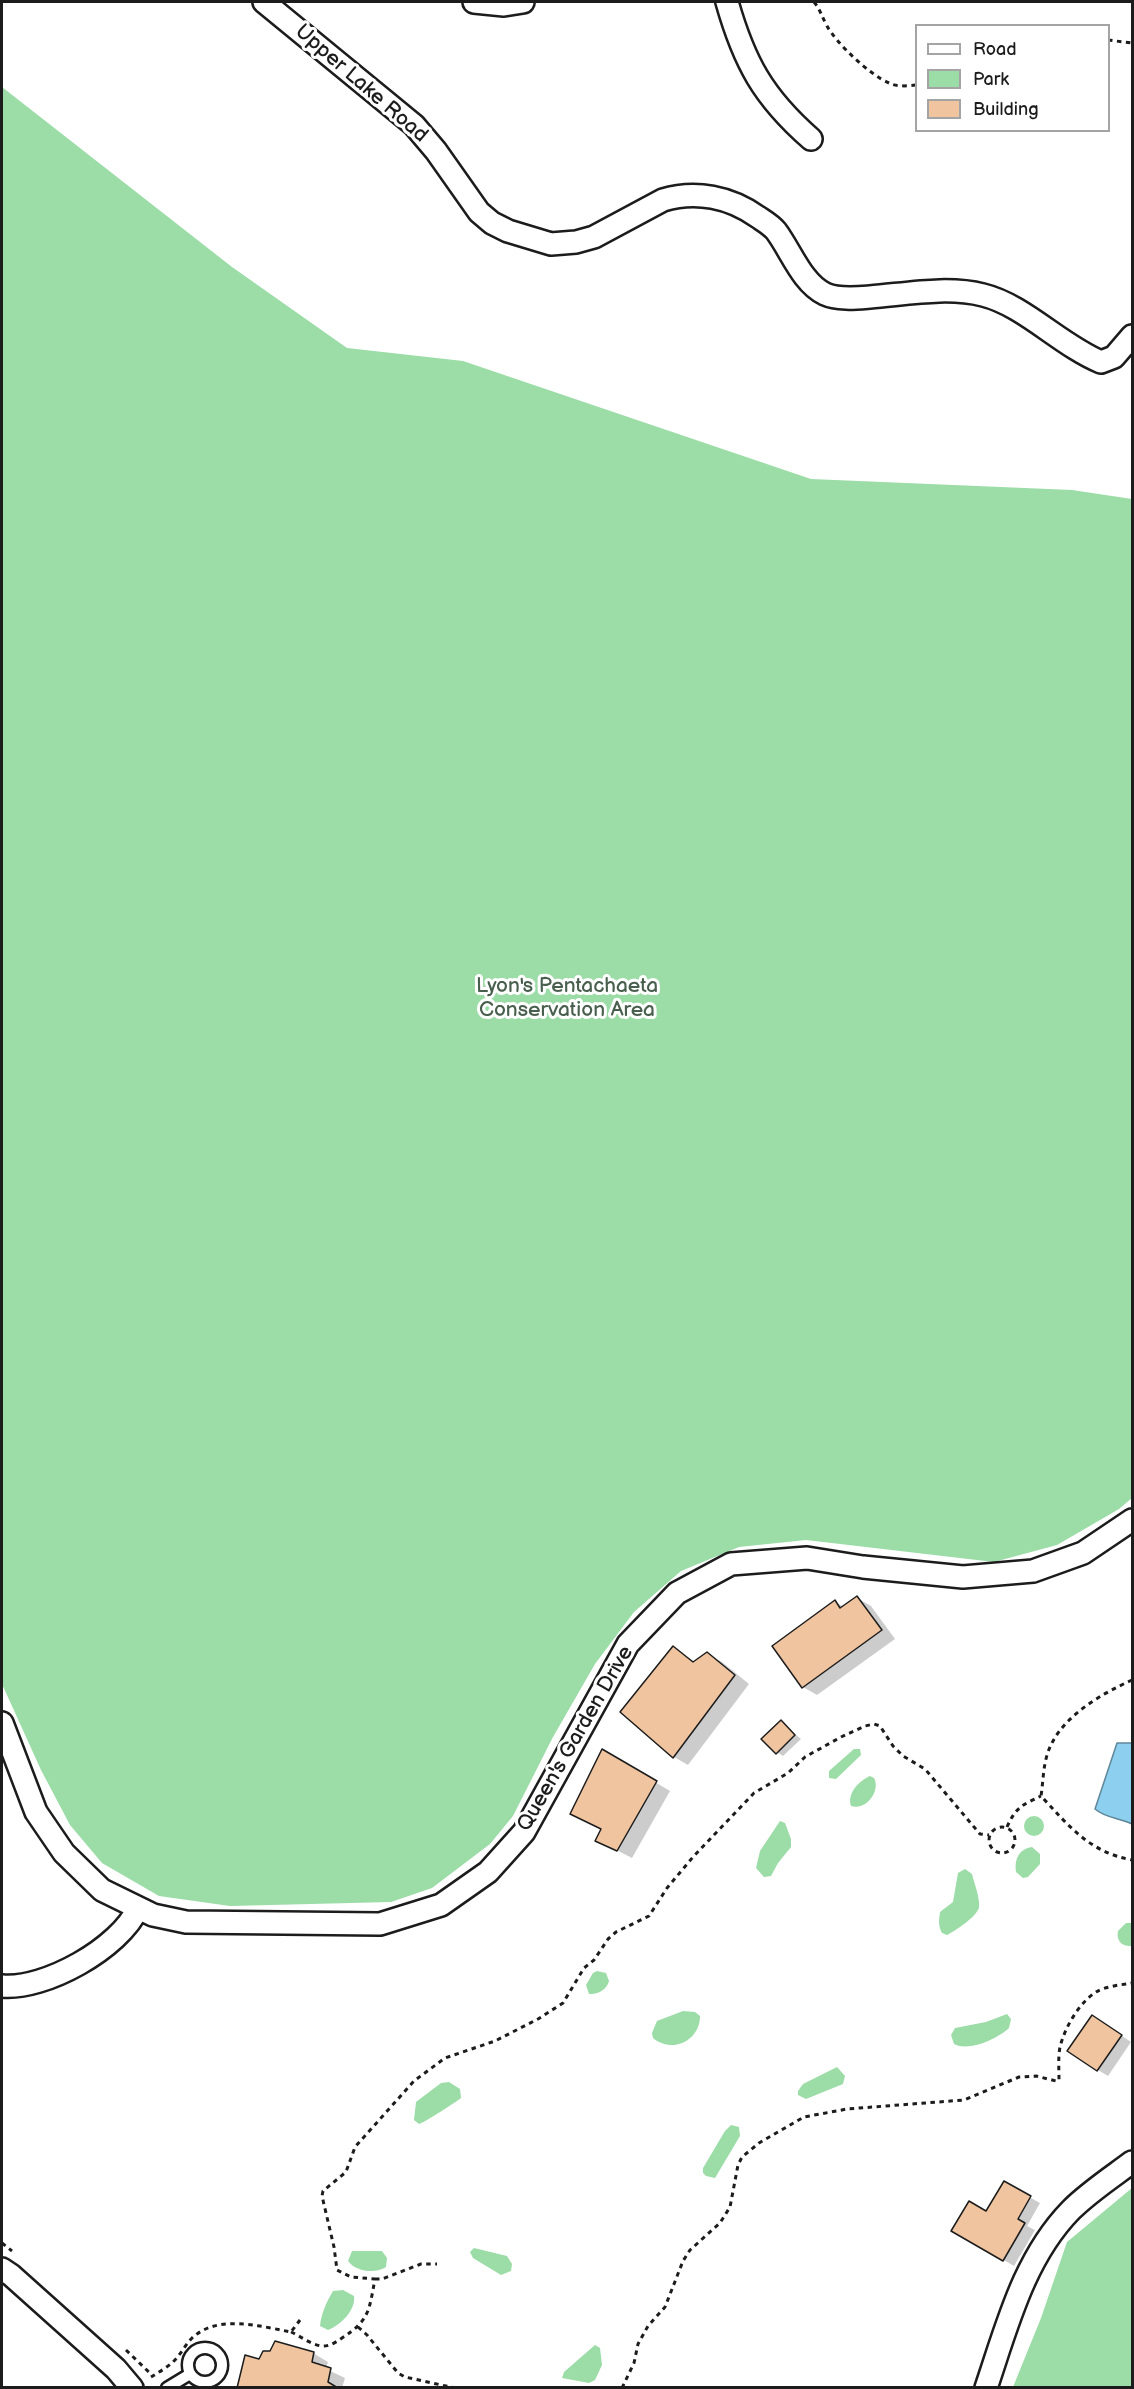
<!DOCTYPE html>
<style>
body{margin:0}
#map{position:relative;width:1134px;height:2389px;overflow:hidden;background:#fff;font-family:"Balsamiq Sans",sans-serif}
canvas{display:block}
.frame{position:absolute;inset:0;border:3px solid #1c1c1c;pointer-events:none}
.legend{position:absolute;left:915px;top:24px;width:195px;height:108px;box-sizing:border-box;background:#fff;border:2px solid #a4a4a4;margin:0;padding:8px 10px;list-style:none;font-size:18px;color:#1c1c1c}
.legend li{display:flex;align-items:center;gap:12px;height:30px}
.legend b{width:30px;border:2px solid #a4a4a4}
</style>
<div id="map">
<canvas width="1134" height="2389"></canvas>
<div class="frame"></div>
<ul class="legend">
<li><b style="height:8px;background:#fff"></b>Road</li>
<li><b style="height:16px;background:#9bdca7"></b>Park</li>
<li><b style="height:16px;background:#efc49f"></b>Building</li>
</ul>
</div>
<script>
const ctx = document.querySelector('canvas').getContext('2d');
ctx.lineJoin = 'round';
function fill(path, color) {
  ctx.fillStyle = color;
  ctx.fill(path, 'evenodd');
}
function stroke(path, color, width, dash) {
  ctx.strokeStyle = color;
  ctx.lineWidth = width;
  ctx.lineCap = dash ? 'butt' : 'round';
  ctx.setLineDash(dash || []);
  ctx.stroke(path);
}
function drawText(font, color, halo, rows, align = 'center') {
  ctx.font = font + ' "Balsamiq Sans",sans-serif';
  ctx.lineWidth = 6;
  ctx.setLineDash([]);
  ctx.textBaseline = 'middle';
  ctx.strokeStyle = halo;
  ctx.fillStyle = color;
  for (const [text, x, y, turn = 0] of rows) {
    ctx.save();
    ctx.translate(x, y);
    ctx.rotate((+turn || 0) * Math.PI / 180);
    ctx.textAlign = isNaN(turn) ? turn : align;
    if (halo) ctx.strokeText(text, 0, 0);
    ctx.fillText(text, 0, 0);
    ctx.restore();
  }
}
fill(new Path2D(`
 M 2,87 L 232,267 L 347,348 L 463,361 L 811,479 L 1072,490 L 1132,499 L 1132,1498 L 1119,1509 L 1057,1545 L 994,1562 L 806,1540 L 739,1547 L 681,1571 L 634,1612 L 595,1664 L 553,1737 L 513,1816 L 490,1844 L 432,1888 L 391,1902 L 230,1906 L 159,1896 L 102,1863 L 70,1825 L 41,1770 L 2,1684 Z
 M 854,1749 L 860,1749 L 861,1755 L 836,1779 L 829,1778 L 829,1771 Z
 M 870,1776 L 874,1778 C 881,1791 866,1811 851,1806 C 847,1793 859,1781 870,1776 Z
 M1024 1826a10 10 0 1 1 20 0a10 10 0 1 1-20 0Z
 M 780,1821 L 785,1823 L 791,1839 L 791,1847 L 778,1863 L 771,1876 L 764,1877 L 756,1868 L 760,1851 Z
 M 1032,1847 L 1040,1854 L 1040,1864 L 1028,1877 L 1023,1878 L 1016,1872 C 1014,1859 1019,1849 1032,1847 Z
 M 965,1869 L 972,1874 C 974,1883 980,1897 979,1907 C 978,1916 955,1931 947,1935 L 942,1933 C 938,1925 939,1921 940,1912 L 953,1902 L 958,1873 Z
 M 1126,1923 L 1132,1923 L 1132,1946 C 1122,1947 1116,1941 1118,1931 Z
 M 597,1971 L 606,1973 L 609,1981 C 607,1989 598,1995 589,1994 L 586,1985 L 593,1973 Z
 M 683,2011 L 695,2012 L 700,2016 C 700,2041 672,2054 653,2038 L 652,2033 L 657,2021 Z
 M 1007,2014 L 1011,2019 L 1009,2028 C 997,2039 969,2052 954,2044 L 951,2035 L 955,2028 L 986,2022 Z
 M 837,2067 L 845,2076 L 843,2084 L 806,2099 L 798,2095 L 798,2091 L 803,2084 Z
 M 449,2082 L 460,2089 L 461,2098 C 456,2102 422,2124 419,2124 L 414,2120 L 416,2102 L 441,2083 Z
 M 731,2125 L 739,2127 L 740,2136 L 715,2178 L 706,2176 L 703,2173 L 703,2168 L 725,2131 Z
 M 1132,2188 L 1132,2387 L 1013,2387 L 1041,2318 L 1067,2242 Z
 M 474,2248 L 507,2256 L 512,2264 L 511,2271 L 501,2275 L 473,2258 L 470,2252 Z
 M 352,2251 L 382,2251 L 387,2258 L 386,2267 C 376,2274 356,2272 348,2261 Z
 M 343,2290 L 354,2296 C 356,2310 341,2325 328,2330 L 320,2326 C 321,2314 327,2301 333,2291 Z
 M 595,2345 L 600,2348 L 602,2365 L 595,2380 L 589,2383 L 562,2378 L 564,2372 Z`), '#9bdca7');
const water = new Path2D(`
 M 1117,1743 L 1132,1743 L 1132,1824 C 1120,1818 1105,1818 1095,1809 Z`);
fill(water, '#8ccfee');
stroke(water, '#5f879a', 1.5);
fill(new Path2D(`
 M 857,1598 L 871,1606 L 895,1639 L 817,1695 L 803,1687 L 835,1602 L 844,1607 Z
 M 674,1648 L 695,1662 L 707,1654 L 722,1662 L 749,1684 L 688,1765 L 674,1757 L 622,1712 Z
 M 781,1722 L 801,1739 L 783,1756 L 777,1752 Z
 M 603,1751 L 670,1791 L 632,1858 L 597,1840 L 603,1829 Z
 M 1103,2023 L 1131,2042 L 1108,2076 L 1098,2070 Z
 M 1004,2183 L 1040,2203 L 1027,2226 L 1035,2230 L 1014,2266 L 953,2230 L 987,2213 Z
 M 313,2353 L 328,2362 L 326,2369 L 345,2378 L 342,2388 L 238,2388 L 260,2361 Z`), '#0003');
const building = new Path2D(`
 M 857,1596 L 882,1630 L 802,1688 L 772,1646 L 835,1600 L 840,1608 Z
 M 673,1646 L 693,1662 L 707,1652 L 735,1675 L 673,1758 L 620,1712 Z
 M 781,1720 L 795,1735 L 776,1754 L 761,1739 Z
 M 602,1749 L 657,1781 L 617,1851 L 595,1841 L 601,1829 L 570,1814 Z
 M 1092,2015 L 1122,2035 L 1097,2071 L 1067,2051 Z
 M 1004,2181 L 1031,2196 L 1018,2219 L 1025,2223 L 1003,2261 L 951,2231 L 969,2201 L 986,2211 Z
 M 275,2341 L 314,2352 L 312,2362 L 331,2368 L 328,2382 L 338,2388 L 237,2388 L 245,2355 L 259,2359 L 263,2351 L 270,2351 Z`);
fill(building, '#efc49f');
stroke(building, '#1c1c1c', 1.5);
const service = new Path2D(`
 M188 2365a17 17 0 1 1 34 0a17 17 0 1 1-34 0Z
 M 167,2388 L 190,2374`);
const minor = new Path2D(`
 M 264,2 L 414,125 L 436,151 L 479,212 L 492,223 L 508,231 L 551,244 L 576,242 L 594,237 L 663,200 C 696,190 730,197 758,217 C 764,221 771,225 776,231 C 791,251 802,283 825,294 C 838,300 857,298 870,297 C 907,294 947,286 983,295 C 1024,305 1060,345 1101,362 L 1114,357 L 1132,336
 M 474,2 L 504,5 L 523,2
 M 727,2 C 744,62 763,97 811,139
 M 2,1723 L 36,1812 L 64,1853 L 102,1890 L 153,1915 L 186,1922 L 380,1924 L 441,1905 L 488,1872 L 524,1832 L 628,1644 L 677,1593 L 731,1564 L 807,1558 L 863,1567 L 963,1577 L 1033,1571 L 1083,1553 L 1132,1520
 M 2,1986 C 45,1990 120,1948 138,1908
 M 2,2269 L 11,2275 L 116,2369 L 132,2388
 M 986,2388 C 1007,2326 1024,2258 1071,2210 C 1089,2192 1112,2177 1132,2162`);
stroke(service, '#1c1c1c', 15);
stroke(minor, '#1c1c1c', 26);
stroke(new Path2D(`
 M 814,2 C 820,9 822,17 827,26 C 837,44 870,75 889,83 C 897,87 908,86 916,85
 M 1108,40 L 1132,43
 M 1132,1680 C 1099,1695 1055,1720 1046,1759 C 1043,1771 1043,1783 1041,1796 C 1069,1826 1089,1852 1132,1860
 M989 1840a13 13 0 1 1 26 0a13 13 0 1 1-26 0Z
 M 1007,1827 C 1016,1807 1022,1805 1041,1796
 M 2,2243 L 12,2251
 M 375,2279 L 382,2279 L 421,2264 L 437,2264
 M 358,2327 L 367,2335 L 398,2373 L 405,2377 L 455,2388
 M 291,2332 C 300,2336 310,2344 321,2346 C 329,2347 336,2342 342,2338 C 370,2320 369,2310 375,2279 L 351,2277 L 337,2270 L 334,2247 L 322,2196 L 323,2191 L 346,2172 L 355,2147 L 414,2081 L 445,2058 L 495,2041 L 538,2019 L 563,2003 L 584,1968 L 594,1960 L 608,1939 L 616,1932 L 649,1916 L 667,1888 L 693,1857 L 754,1793 L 788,1773 L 805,1757 L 841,1737 L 865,1726 L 874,1724 L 880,1726 L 893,1746 L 903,1756 L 925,1769 L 980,1834 L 989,1835
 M 126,2350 L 153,2376
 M 151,2377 C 159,2372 168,2367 174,2361 C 181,2354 185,2345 192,2338 C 218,2314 259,2326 291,2332 L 300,2320
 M 622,2388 L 634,2363 L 638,2344 L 648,2326 L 665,2307 L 683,2261 L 690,2250 L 720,2223 L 730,2207 L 738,2165 L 742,2157 L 759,2143 L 804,2117 L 847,2109 L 964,2100 L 1019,2077 L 1036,2076 L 1056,2081 L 1059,2080 C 1059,2070 1058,2057 1060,2047 C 1065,2027 1079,2003 1096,1992 C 1106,1986 1121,1985 1132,1983`), '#1c1c1c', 3, [4.5, 4.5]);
stroke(service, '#fff', 10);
stroke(minor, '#fff', 21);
drawText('21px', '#1c1c1c', '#fff', [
 ["Upper Lake Road",361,84,41],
 ["Queen's Garden Drive",576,1739,-60]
]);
drawText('21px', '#485f4d', '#fff', [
 ["Lyon's Pentachaeta",567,987],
 ["Conservation Area",567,1011]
]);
</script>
